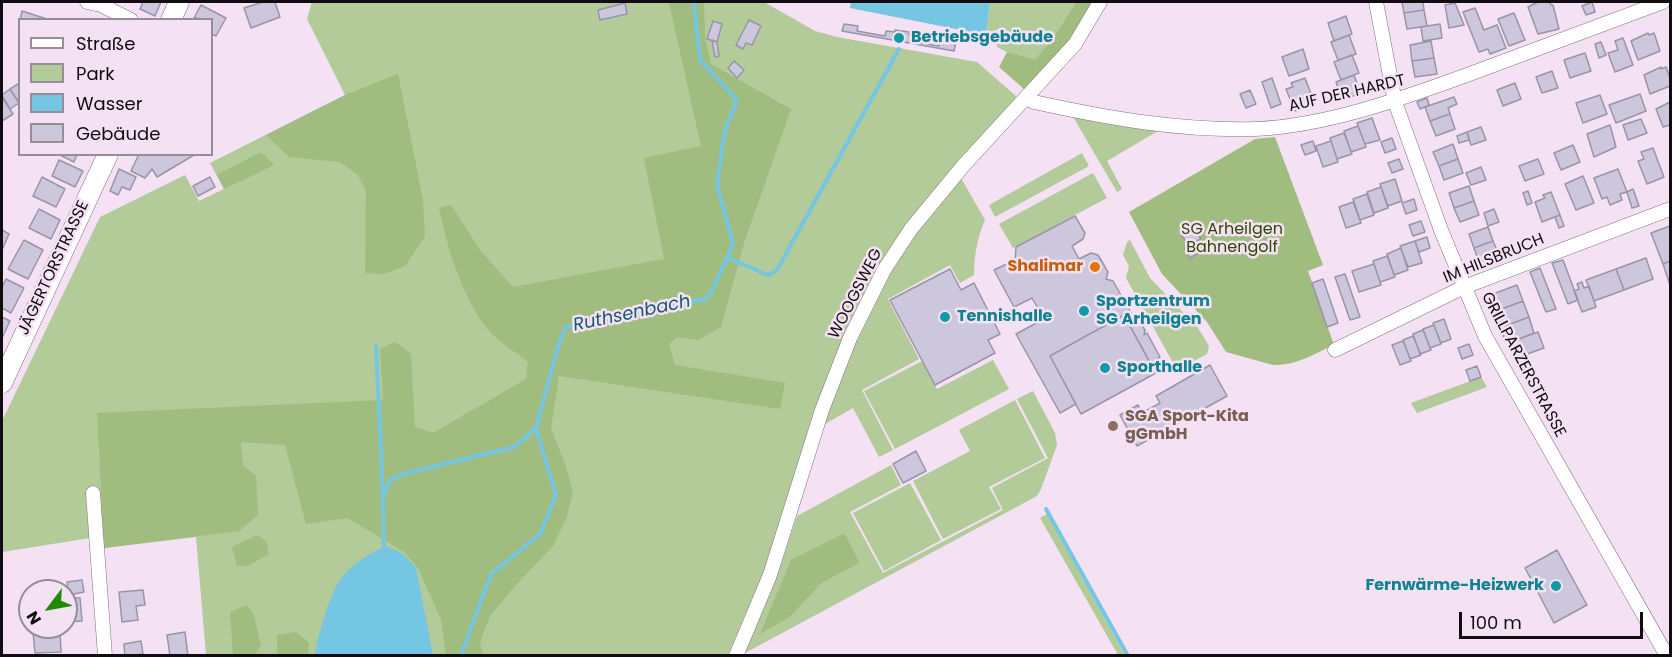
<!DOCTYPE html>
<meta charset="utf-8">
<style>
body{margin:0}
#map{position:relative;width:1672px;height:657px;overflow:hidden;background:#f4e1f3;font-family:Poppins,sans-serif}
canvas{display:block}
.frame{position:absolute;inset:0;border:3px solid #110c11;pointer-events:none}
.legend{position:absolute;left:18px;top:18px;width:195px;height:138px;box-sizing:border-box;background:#f4e1f3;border:2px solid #998c99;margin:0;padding:8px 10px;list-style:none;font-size:18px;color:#110c11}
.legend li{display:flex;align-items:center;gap:12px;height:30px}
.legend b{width:30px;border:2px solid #998c99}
.north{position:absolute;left:18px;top:579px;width:60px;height:60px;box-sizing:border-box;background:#f4e1f3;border:2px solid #998c99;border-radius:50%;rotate:238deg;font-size:16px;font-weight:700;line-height:24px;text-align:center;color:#110c11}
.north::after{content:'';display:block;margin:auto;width:21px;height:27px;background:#208a05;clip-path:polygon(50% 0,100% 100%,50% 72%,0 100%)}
.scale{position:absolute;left:1459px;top:612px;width:184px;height:27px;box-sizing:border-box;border:3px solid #110c11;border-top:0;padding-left:8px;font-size:18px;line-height:21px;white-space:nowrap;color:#110c11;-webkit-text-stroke:4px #f4e1f3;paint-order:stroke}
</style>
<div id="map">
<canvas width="1672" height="657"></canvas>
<div class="frame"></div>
<ul class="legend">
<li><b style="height:8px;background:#fff"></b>Straße</li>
<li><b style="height:16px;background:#b3ca99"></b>Park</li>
<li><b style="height:16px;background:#74c6e3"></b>Wasser</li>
<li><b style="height:16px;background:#ccc7dc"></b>Gebäude</li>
</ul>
<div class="north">N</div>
<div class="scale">100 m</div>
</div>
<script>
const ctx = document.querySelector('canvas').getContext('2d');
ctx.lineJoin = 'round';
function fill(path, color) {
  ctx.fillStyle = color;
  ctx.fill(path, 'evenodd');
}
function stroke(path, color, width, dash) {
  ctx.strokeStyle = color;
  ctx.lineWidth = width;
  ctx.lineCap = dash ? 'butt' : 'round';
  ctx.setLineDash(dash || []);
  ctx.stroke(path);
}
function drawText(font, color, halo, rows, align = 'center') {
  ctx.font = font + ' Poppins,sans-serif';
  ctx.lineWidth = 5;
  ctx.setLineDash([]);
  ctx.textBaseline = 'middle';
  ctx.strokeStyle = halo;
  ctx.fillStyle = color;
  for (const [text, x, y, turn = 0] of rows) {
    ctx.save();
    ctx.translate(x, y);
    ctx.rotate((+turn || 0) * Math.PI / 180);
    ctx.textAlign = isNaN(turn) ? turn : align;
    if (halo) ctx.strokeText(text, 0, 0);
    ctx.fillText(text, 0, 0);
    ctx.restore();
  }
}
fill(new Path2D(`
 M 312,2 L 764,2 L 815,31 L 837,37 L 977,62 L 1017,97 L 959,161 L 907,224 L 878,266 L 844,335 L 813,414 L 764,571 L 728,655 L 206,655 L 196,537 L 104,548 L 103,536 L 2,552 L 2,421 L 100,217 L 185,175 L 199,201 L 224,189 L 210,163 L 345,95 L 307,19 Z
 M 990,2 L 1076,2 L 1057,32 L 1035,61 L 1007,52 L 997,47 L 999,29 L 986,35 Z
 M 1072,115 L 1106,124 L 1158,131 L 1107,161 L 1122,189 L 1117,192 Z
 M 1082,153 L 1089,166 L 995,217 L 989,205 Z
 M 1093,173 L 1107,198 L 1013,248 L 999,224 Z
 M 961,178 L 985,220 C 977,238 974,257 974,275 L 960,283 L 950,265 L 888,299 L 919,359 L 862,390 L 893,450 L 879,457 L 853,408 L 825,424 L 828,413 C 845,366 863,318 888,274 C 908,239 936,209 961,178 Z
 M 1130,240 L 1150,278 L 1198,328 L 1209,346 L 1207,354 L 1177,370 L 1126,278 L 1129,266 L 1123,255 L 1127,242 Z
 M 993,360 L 1009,389 L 895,449 L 864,391 L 922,361 L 937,389 Z
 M 1481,377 L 1487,387 L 1417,413 L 1411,403 Z
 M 1033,391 L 1055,433 L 1057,445 L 1041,489 L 1037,496 L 745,653 L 778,574 L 797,516 L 891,465 L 901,485 L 850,512 L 883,573 L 1003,510 L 992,488 L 1048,458 L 1017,399 ZM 845,533 L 860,563 L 822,583 L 789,618 L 761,633 Z
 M 1015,400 L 1045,458 L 989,487 L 1001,509 L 943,539 L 913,481 L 970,451 L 959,430 Z
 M 910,483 L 941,540 L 884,571 L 853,513 Z
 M 1047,514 L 1125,655 L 1118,655 L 1040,518 Z`), '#b3ca99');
fill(new Path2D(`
 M 669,2 L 704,2 L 705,36 L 711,64 L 791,109 L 744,243 L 721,327 L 698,340 L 677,337 L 669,344 L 675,365 L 785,383 L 780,409 L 559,376 L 551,428 L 566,467 L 573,492 L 567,516 L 553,546 L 513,588 L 490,616 L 480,642 L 483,655 L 446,655 L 441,619 L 418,568 L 404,552 L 348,518 L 306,524 L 285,445 L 241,442 L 243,465 L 256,476 L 258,515 L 239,531 L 104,548 L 97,413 L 383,400 L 380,349 L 395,342 L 411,354 L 415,427 L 433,433 L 526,379 L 528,362 C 516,352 494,339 485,326 C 460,291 448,249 439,208 L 451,205 L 480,250 L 513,287 L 664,259 L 644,158 L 701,146 Z
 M 1076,2 L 1094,2 L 1070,42 L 1027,90 L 1024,89 L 999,67 L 1007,52 L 1035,60 L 1057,32 Z
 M 398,74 L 423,200 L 425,236 L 405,266 L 384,274 L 365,273 L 366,191 L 358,175 L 340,162 L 289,157 L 266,135 L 345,95 Z
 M 1275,137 L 1323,265 L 1308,271 L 1334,345 C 1314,354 1295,366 1273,365 L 1226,352 L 1207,322 L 1162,274 L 1129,212 L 1255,139 Z
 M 261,152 L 274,165 L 224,189 L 217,175 Z
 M 845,533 L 860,563 L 822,583 L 789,618 L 760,634 L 791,560 Z
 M 257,535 L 267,542 L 268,554 L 248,566 L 237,566 L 232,547 Z
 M 247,605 L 254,616 L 261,646 L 254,655 L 233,655 L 230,612 Z
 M 296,632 L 309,643 L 308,655 L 277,655 L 277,635 Z`), '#a0bc7e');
fill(new Path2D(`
 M 851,2 L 990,2 L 986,35 L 850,8 Z
 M 385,546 L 402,553 L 416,568 L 433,655 L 315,655 C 317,638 330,594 340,580 C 351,564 368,555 385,546 Z`), '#74c6e3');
stroke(new Path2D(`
 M 728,258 L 768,275 L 777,270 L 899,49
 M 376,346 L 383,495
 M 1046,509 L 1128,656
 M 384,549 L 383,496 L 391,479 L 403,474 L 514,447 L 526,437 L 536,428 L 558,346 L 566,327 L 706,299 L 712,291 L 733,244 L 717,185 L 725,130 L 737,100 L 700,60 L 694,2
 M 463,656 L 462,652 L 491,574 L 540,534 L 556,495 L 536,428`), '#74c6e3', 4);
const building = new Path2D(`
 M 143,2 L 161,2 L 155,16 L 140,9 Z
 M 263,2 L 275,2 L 280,17 L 251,28 L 244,8 Z
 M 1402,2 L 1423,2 L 1424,10 L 1404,13 Z
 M 1538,2 L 1549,2 L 1551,5 L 1553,5 L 1559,29 L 1538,34 L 1528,7 Z
 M 1592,2 L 1595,12 L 1586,15 L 1582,6 Z
 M 625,3 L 627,14 L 600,20 L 598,10 Z
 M 1455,3 L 1464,25 L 1449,28 L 1445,5 Z
 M 201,5 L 226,18 L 216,36 L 212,34 L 212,20 L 194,18 Z
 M 1475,8 L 1484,30 L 1497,25 L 1506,48 L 1490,54 L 1488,49 L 1479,52 L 1463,12 Z
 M 1424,10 L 1427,26 L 1407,29 L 1404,13 Z
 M 22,11 L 50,20 L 20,20 Z
 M 1514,13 L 1525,40 L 1509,46 L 1498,19 Z
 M 1346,16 L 1352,34 L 1334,41 L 1328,23 Z
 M 749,20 L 761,26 L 752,45 L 746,43 L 743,49 L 736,45 Z
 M 713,21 L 722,24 L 717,42 L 707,39 Z
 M 844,24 L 858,26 L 857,31 L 885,36 L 886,31 L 895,32 L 895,30 L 909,32 L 909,35 L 917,36 L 917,42 L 939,46 L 940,40 L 956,42 L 954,51 L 842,31 Z
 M 1440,24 L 1442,38 L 1423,41 L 1421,27 Z
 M 1648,33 L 1649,35 L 1654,33 L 1660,51 L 1638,60 L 1631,41 Z
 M 1349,35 L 1356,54 L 1338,60 L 1331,42 Z
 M 1623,38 L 1633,65 L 1615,72 L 1608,53 L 1618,50 L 1615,41 Z
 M 712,40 L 717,42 L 719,56 L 715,57 Z
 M 1431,41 L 1434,58 L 1412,61 L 1410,45 Z
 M 1601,42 L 1606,55 L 1599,58 L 1595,44 Z
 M 1303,49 L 1309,69 L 1289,76 L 1282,57 Z
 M 1585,53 L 1591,71 L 1570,78 L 1564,60 Z
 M 1352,55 L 1359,73 L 1341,80 L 1334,62 Z
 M 1434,58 L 1437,74 L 1415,77 L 1412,61 Z
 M 734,61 L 744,70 L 737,78 L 728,68 Z
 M 1661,67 L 1661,69 L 1666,67 L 1670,78 L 1670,86 L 1650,94 L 1644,75 Z
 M 1552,71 L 1558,88 L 1542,93 L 1536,77 Z
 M 1354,75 L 1361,93 L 1343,100 L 1336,82 Z
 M 1272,78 L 1281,104 L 1271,108 L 1262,82 Z
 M 1305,78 L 1315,104 L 1295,111 L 1286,89 L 1293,87 L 1291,83 Z
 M 1515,83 L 1521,99 L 1503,106 L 1497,90 Z
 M 18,84 L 20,86 L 20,104 L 10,89 Z
 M 10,89 L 19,103 L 10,109 L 2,95 Z
 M 1250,90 L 1256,104 L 1246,108 L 1240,94 Z
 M 1640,94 L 1646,111 L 1616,123 L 1609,105 Z
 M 1600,95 L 1607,114 L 1583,123 L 1576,103 Z
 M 2,97 L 13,114 L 2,121 Z
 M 1454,97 L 1457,104 L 1448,108 L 1450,114 L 1430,121 L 1425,107 Z
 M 1427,98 L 1429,105 L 1420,109 L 1417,102 Z
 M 1670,102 L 1670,125 L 1663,127 L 1656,109 Z
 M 1450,114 L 1455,129 L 1436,136 L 1430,121 Z
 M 1372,118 L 1380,140 L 1365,144 L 1357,123 Z
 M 1641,119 L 1647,133 L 1628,140 L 1623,125 Z
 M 1610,125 L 1616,147 L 1594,157 L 1587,134 Z
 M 1358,126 L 1366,147 L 1351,152 L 1344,131 Z
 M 1481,127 L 1486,140 L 1471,145 L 1467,132 Z
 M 1467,132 L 1469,140 L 1459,143 L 1457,136 Z
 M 1344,133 L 1352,154 L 1337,159 L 1330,138 Z
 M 1392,138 L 1396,149 L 1385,153 L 1381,142 Z
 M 1313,141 L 1316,151 L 1305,155 L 1301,145 Z
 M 1331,141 L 1338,162 L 1323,167 L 1316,146 Z
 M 1453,144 L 1458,159 L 1439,166 L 1433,152 Z
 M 1573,145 L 1580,162 L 1561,170 L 1554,153 Z
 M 1653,148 L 1664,177 L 1647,184 L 1638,161 L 1644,159 L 1641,152 Z
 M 58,154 L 77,154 L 74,162 Z
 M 139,154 L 193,154 L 194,155 L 157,177 L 152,169 L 145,178 L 131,171 Z
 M 1399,159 L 1403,169 L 1392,173 L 1388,163 Z
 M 1458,159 L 1463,173 L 1444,180 L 1439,166 Z
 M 1538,159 L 1544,174 L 1525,181 L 1519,166 Z
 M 59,160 L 83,171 L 75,187 L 52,176 Z
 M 1481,167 L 1486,180 L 1471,185 L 1466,173 Z
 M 119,169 L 136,177 L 130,190 L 122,187 L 118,195 L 110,191 Z
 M 1618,169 L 1627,192 L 1620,194 L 1622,200 L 1610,205 L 1607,197 L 1602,199 L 1594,178 Z
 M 1583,176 L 1594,203 L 1576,210 L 1565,184 Z
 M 42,177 L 65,189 L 56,207 L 33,196 Z
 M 210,177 L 215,187 L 198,196 L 193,186 Z
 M 1395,179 L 1402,201 L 1388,206 L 1380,184 Z
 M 1469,186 L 1474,201 L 1454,208 L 1449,193 Z
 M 1381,187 L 1388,208 L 1374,213 L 1367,192 Z
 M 1633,189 L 1639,206 L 1632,208 L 1627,192 Z
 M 1528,191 L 1532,203 L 1527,205 L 1523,193 Z
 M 1551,192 L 1560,215 L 1542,222 L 1535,202 L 1545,198 L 1543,195 Z
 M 1367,194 L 1374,215 L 1360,220 L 1353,199 Z
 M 1414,199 L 1417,210 L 1406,214 L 1402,203 Z
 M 1474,201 L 1479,215 L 1460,222 L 1454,208 Z
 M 1353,202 L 1361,223 L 1346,228 L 1339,207 Z
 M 39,209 L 60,220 L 51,239 L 29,228 Z
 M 1494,209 L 1499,222 L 1488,226 L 1484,213 Z
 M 1560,215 L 1564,226 L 1559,228 L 1555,217 Z
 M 1075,216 L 1085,233 L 1083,239 L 1072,246 L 1079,259 L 1091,253 L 1098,255 L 1108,272 L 1106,279 L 1113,281 L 1135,320 L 1140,322 L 1145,330 L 1144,335 L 1147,333 L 1160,357 L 1150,363 L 1124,315 L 1050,356 L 1076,404 L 1060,413 L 1016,334 L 1044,319 L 1032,298 L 1014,307 L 994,270 L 1015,260 L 1016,247 Z
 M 1421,221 L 1425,232 L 1413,236 L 1409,225 Z
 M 1192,225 L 1201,239 L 1196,241 L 1202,251 L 1190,258 L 1184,247 L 1188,245 L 1180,232 Z
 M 1670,226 L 1670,261 L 1663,264 L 1651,233 Z
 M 1488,227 L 1493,241 L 1474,248 L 1469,234 Z
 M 2,230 L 9,234 L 2,250 Z
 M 1427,237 L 1430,248 L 1419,252 L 1415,241 Z
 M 24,240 L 43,250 L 28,279 L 8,269 Z
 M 1415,241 L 1422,263 L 1408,267 L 1400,246 Z
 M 1493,241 L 1499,255 L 1479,262 L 1474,248 Z
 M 1401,248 L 1408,270 L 1394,275 L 1387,254 Z
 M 1387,256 L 1395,277 L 1380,282 L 1373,261 Z
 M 1646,258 L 1653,279 L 1624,290 L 1616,269 Z
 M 1563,260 L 1578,300 L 1568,304 L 1552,263 Z
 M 1670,261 L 1670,285 L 1663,264 Z
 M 1374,264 L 1381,285 L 1359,292 L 1352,271 Z
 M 1540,268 L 1556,309 L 1546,312 L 1530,272 Z
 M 950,269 L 961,290 L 974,283 L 1000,334 L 988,340 L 995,353 L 935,385 L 890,300 Z
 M 1616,269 L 1624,290 L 1594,301 L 1586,280 Z
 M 1345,274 L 1360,317 L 1350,320 L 1335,277 Z
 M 6,279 L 24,288 L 11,313 L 2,308 L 2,287 Z
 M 1323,279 L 1338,323 L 1327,327 L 1312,283 Z
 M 1582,282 L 1584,288 L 1589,286 L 1596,307 L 1582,312 L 1574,291 L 1579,289 L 1577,284 Z
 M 1517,285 L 1523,301 L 1499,310 L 1497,305 L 1492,307 L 1490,300 L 1495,299 L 1493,294 Z
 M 1523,301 L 1529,317 L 1505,326 L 1503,321 L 1498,323 L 1496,316 L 1501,315 L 1499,310 Z
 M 1124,315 L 1156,373 L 1081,414 L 1050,356 Z
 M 2,317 L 10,321 L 2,338 Z
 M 1529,317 L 1534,333 L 1511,342 L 1509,337 L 1504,339 L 1502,332 L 1507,331 L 1505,326 Z
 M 1444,319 L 1451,339 L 1441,343 L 1433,323 Z
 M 1434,325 L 1441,344 L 1430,348 L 1423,329 Z
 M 1423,330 L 1431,350 L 1420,354 L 1413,334 Z
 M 1538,332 L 1544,348 L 1519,357 L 1517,352 L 1512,354 L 1510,348 L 1514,346 L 1513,341 Z
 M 1413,336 L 1421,355 L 1410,359 L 1403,340 Z
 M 1403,341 L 1411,361 L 1400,365 L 1392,345 Z
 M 1469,344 L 1473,355 L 1462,359 L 1458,348 Z
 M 1210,365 L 1227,396 L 1137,446 L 1120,415 L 1138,405 L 1142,413 L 1160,403 L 1156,396 Z
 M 1477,366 L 1481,377 L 1470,381 L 1466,370 Z
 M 916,451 L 926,471 L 903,483 L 893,464 Z
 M 1557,550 L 1587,605 L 1554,623 L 1525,568 Z
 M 82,580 L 84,592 L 69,595 L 67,582 Z
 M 143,590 L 145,605 L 136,606 L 138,620 L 122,622 L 119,592 Z
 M 66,598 L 80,598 L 82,621 L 66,622 Z
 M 60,630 L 61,652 L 35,653 L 33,632 Z
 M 185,632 L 188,656 L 170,656 L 167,635 Z
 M 141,641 L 143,654 L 125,656 L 124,644 Z`);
fill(building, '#ccc7dc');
stroke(building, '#9994a8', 1.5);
const street = new Path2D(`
 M 87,2 L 101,5 L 131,20
 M 1376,2 L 1395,102 L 1441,230 L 1485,336 L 1667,656
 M 1026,98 L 1034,102 C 1107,118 1180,131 1255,129 C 1326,126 1401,99 1467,75 C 1532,51 1598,26 1663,2
 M 1335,350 L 1464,287 L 1670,209
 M 93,493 L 105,656
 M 736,656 L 770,575 L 822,410 L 850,338 L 884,270 L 911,229 L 963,166 L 1075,44 L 1100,2`);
const secondary = new Path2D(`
 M 171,20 L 179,2
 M 2,383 L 108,154`);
stroke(street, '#817181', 15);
stroke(secondary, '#817181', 21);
stroke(street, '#fff', 14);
stroke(secondary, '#fff', 20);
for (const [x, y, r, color] of [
 [899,38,6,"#0f9aa8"],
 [1095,267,6,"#e8710a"],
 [1084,311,6,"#0f9aa8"],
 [945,317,6,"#0f9aa8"],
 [1105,368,6,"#0f9aa8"],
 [1113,426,6,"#8d6e63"],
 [1556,586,6,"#0f9aa8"]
]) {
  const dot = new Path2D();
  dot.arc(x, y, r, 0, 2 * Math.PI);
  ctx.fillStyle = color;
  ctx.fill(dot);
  stroke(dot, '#f4e1f3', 2);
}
drawText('bold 16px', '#0d838f', '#f4e1f3', [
 ["Betriebsgebäude",911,38],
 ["Sportzentrum",1096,302],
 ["SG Arheilgen",1096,320],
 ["Tennishalle",957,317],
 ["Sporthalle",1117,368],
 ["Fernwärme-Heizwerk",1544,586,"right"]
], 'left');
drawText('16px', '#110c11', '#f4e1f3', [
 ["AUF DER HARDT",1347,94,-13],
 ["IM HILSBRUCH",1494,259,-22],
 ["JÄGERTORSTRASSE",54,268,-65],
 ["WOOGSWEG",856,294,-63],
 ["GRILLPARZERSTRASSE",1523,365,62]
]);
drawText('16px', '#2f4700', '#f4e1f3', [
 ["SG Arheilgen",1232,230],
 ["Bahnengolf",1232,248]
]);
drawText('bold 16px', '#c56008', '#f4e1f3', [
 ["Shalimar",1083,267]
], 'right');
drawText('bold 16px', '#785e54', '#f4e1f3', [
 ["SGA Sport-Kita",1125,417],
 ["gGmbH",1125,435]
], 'left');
drawText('italic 18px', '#175a6f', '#f4e1f3', [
 ["Ruthsenbach",632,314,-12]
]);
</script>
